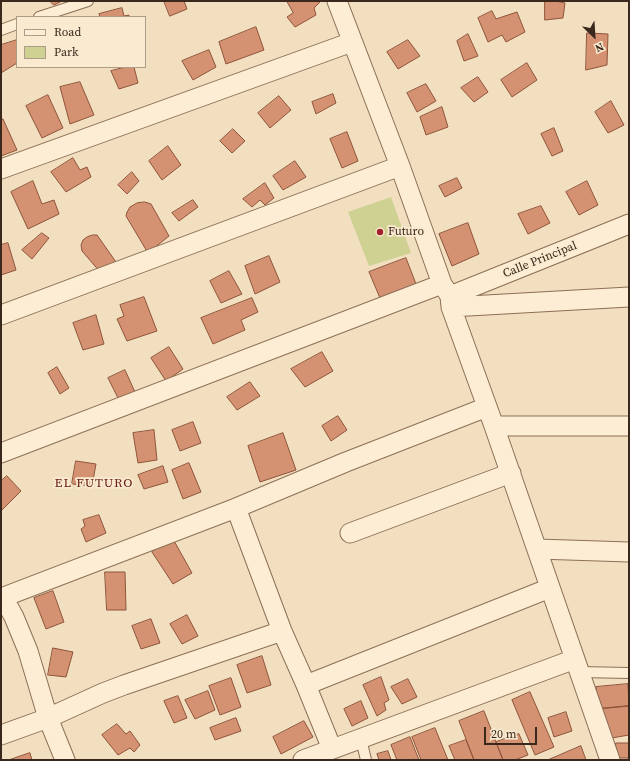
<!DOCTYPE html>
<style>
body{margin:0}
#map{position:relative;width:630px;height:761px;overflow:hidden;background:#f2dfc0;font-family:"Source Serif 4",serif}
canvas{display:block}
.frame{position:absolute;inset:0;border:2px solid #3b281c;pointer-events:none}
.legend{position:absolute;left:16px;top:16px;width:130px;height:52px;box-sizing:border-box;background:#f9ead0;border:1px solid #ad9c88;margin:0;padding:5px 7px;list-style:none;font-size:12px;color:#3b281c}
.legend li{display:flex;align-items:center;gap:8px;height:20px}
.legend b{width:20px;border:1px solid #ad9c88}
.north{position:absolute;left:574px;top:16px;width:40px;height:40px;-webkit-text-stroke:3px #f9ead0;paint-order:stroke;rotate:155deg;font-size:11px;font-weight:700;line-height:16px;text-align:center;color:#3b281c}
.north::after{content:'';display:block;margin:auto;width:14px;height:18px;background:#3b281c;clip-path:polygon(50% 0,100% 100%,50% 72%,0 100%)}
.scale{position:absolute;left:484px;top:727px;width:53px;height:18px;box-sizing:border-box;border:2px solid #3b281c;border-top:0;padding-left:5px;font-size:12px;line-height:14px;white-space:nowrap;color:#3b281c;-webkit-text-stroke:3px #f9ead0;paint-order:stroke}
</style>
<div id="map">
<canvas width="630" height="761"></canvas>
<div class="frame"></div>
<ul class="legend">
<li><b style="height:5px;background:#fcedd4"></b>Road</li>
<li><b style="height:11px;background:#cfd193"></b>Park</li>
</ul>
<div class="north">N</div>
<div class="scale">20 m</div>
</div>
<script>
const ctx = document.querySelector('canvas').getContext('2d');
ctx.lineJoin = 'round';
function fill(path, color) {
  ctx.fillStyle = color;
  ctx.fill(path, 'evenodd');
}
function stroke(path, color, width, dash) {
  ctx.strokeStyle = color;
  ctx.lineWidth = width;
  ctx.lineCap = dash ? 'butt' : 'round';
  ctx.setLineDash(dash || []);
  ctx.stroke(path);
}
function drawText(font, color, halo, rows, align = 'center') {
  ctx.font = font + ' "Source Serif 4",serif';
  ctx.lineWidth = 3.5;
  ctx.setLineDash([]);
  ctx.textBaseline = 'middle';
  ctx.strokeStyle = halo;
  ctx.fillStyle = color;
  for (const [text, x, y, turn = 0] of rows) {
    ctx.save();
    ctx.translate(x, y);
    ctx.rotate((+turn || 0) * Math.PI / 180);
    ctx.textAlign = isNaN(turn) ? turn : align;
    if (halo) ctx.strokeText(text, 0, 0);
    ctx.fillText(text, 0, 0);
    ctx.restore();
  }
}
fill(new Path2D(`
 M 391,197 L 411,253 L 369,266 L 348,212 Z`), '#cfd193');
const building = new Path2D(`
 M 50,1 L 62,1 L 54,5 Z
 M 164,1 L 184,1 L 187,9 L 170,16 Z
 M 287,1 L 321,1 L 314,8 L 316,15 L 295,27 L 287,17 L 293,13 Z
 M 545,1 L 556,1 L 565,3 L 563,18 L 545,20 Z
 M 122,8 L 124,16 L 129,15 L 129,17 L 100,17 L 99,14 Z
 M 492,11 L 496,19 L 517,12 L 525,32 L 506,42 L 502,35 L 488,42 L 478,18 Z
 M 256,27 L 264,50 L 226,64 L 219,42 Z
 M 587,33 L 608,34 L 607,65 L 586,70 Z
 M 468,34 L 478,56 L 464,61 L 457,41 Z
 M 17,40 L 17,63 L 1,73 L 1,45 Z
 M 408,40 L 420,56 L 398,69 L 387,52 Z
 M 209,50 L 216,67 L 193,80 L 182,61 Z
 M 527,63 L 537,80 L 512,97 L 501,80 Z
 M 126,67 L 134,67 L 138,83 L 119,89 L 111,71 Z
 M 478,77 L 488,92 L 474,102 L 461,88 Z
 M 80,82 L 94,115 L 70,124 L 60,87 Z
 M 426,84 L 436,101 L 417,112 L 407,93 Z
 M 333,94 L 336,103 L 316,114 L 312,102 Z
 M 48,95 L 63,128 L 42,138 L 26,106 Z
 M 279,96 L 291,110 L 270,128 L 258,113 Z
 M 611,101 L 624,125 L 608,133 L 595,112 Z
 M 442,107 L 448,127 L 426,135 L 420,117 Z
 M 1,119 L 3,119 L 17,150 L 1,156 Z
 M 554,128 L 563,151 L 552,156 L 541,134 Z
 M 233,129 L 245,141 L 232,153 L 220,141 Z
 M 347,132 L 358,161 L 342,168 L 330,139 Z
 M 168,146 L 181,165 L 162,180 L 149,161 Z
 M 73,158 L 80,170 L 87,167 L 91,177 L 66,192 L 51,172 Z
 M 295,161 L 306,177 L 283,190 L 273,176 Z
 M 132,172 L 139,181 L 127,194 L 118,185 Z
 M 457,178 L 462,188 L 445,197 L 439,186 Z
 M 33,181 L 42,204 L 54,200 L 59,214 L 28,229 L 11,192 Z
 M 587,181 L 598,205 L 579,215 L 566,192 Z
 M 265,183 L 274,198 L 265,205 L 260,200 L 252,207 L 243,199 Z
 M 193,200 L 198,207 L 179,221 L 172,213 Z
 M 145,202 L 151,204 L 169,236 L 148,253 L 126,216 L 127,212 L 130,207 L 137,203 Z
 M 541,206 L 550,223 L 528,234 L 518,214 Z
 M 468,223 L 479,254 L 452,266 L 439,234 Z
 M 42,233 L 49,238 L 32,259 L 22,250 Z
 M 93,235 L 97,235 L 116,262 L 101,273 L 82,251 L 81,245 L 83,240 L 87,237 Z
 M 8,243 L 16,270 L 1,275 L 1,245 Z
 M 269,256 L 280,282 L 255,294 L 245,266 Z
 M 406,258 L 416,284 L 380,298 L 369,272 Z
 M 229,271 L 242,294 L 221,303 L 210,281 Z
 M 144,297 L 157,331 L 127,341 L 117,319 L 124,316 L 120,305 Z
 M 252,298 L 258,312 L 241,320 L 245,330 L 213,344 L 201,318 Z
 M 96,315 L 104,344 L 83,350 L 73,323 Z
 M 169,347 L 183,369 L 166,381 L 151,358 Z
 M 322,352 L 333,371 L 305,387 L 291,369 Z
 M 57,367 L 69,388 L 60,394 L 48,373 Z
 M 125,370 L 135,392 L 120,402 L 108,378 Z
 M 250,382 L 260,396 L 237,410 L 227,397 Z
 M 338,416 L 347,430 L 331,441 L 322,426 Z
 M 193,422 L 201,443 L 180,451 L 172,430 Z
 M 154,430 L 157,460 L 138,463 L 133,433 Z
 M 283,433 L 296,470 L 260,482 L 248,446 Z
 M 76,461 L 96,464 L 92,486 L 72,484 Z
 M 189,463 L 201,492 L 183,499 L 172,470 Z
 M 163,466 L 168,482 L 144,489 L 138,475 Z
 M 7,476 L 21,491 L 1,511 L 1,481 Z
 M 99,515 L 106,533 L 86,542 L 81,529 L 85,526 L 83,520 Z
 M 173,539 L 192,573 L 173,584 L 152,552 Z
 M 105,572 L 125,572 L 126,610 L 107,610 Z
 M 53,591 L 64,622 L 46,629 L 34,598 Z
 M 187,615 L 198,636 L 182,644 L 170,624 Z
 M 151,619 L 160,643 L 141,649 L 132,626 Z
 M 53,648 L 73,652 L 66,677 L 48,675 Z
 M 262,656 L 271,685 L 247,693 L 237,665 Z
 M 381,677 L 389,700 L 384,703 L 386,710 L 377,716 L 363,685 Z
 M 231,678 L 241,707 L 220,715 L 209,686 Z
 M 408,679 L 417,697 L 402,704 L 391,687 Z
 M 628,684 L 629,706 L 598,709 L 596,687 Z
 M 208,691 L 215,710 L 195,719 L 185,700 Z
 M 530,692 L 554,747 L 535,755 L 512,700 Z
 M 178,696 L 187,718 L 174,723 L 164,701 Z
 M 361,701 L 368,718 L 352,726 L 344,709 Z
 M 629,706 L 629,735 L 606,739 L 598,709 Z
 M 484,711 L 496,742 L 503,760 L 474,760 L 459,721 Z
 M 566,712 L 572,731 L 554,737 L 548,718 Z
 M 236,718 L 241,731 L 215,740 L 210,728 Z
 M 304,721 L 313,737 L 281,754 L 273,737 Z
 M 117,724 L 126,734 L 130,731 L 140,745 L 134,752 L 130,748 L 118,755 L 102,735 Z
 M 435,728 L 448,760 L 421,760 L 412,737 Z
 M 519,734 L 528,755 L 515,760 L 503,760 L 496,742 Z
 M 410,737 L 419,760 L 397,760 L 391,745 Z
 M 466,740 L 474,760 L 455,760 L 449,746 Z
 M 616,743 L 629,743 L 629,758 L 616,758 Z
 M 581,746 L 586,760 L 548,760 Z
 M 388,751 L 391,760 L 379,760 L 377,754 Z
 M 30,753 L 32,760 L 9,760 Z`);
fill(building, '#d49272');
stroke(building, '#8e543a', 1);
const service = new Path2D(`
 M 39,17 L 88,1
 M 1,30 L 17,24
 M 579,672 L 629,673
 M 361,739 L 366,760`);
const minor = new Path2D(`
 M 337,1 L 400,166 L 442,284 L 450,296 L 451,307 L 494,426 L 610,760
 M 1,169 L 352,42
 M 450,296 L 629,224
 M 451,307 L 629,297
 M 1,315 L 400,166
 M 494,426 L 629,426
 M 1,453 L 442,284
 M 236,508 L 282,631 L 306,685
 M 350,533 L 511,473
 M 537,549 L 629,552
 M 3,597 L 14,617 L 28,651 L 48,718 L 65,760
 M 1,598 L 236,508 L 346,462 L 487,407
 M 1,735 L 48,718 L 103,693 L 124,685 L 282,631
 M 332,749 L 306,685 L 550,588
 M 303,760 L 575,659`);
stroke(service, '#8d6f56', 12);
stroke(minor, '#8d6f56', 21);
stroke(service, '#fcedd4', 10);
stroke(minor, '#fcedd4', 19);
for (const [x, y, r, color] of [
 [380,232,4,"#a2202d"]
]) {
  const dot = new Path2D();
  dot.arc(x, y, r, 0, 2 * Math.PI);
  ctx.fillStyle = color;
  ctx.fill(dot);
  stroke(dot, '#f9ead0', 1.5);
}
drawText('12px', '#3b281c', '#f9ead0', [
 ["Futuro",388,232]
], 'left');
drawText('12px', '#3b281c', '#f9ead0', [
 ["Calle Principal",540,260,-22]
]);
ctx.letterSpacing = '1px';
drawText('13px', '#6c2217', '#f9ead0', [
 ["EL FUTURO",94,484]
]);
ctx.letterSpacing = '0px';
</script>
